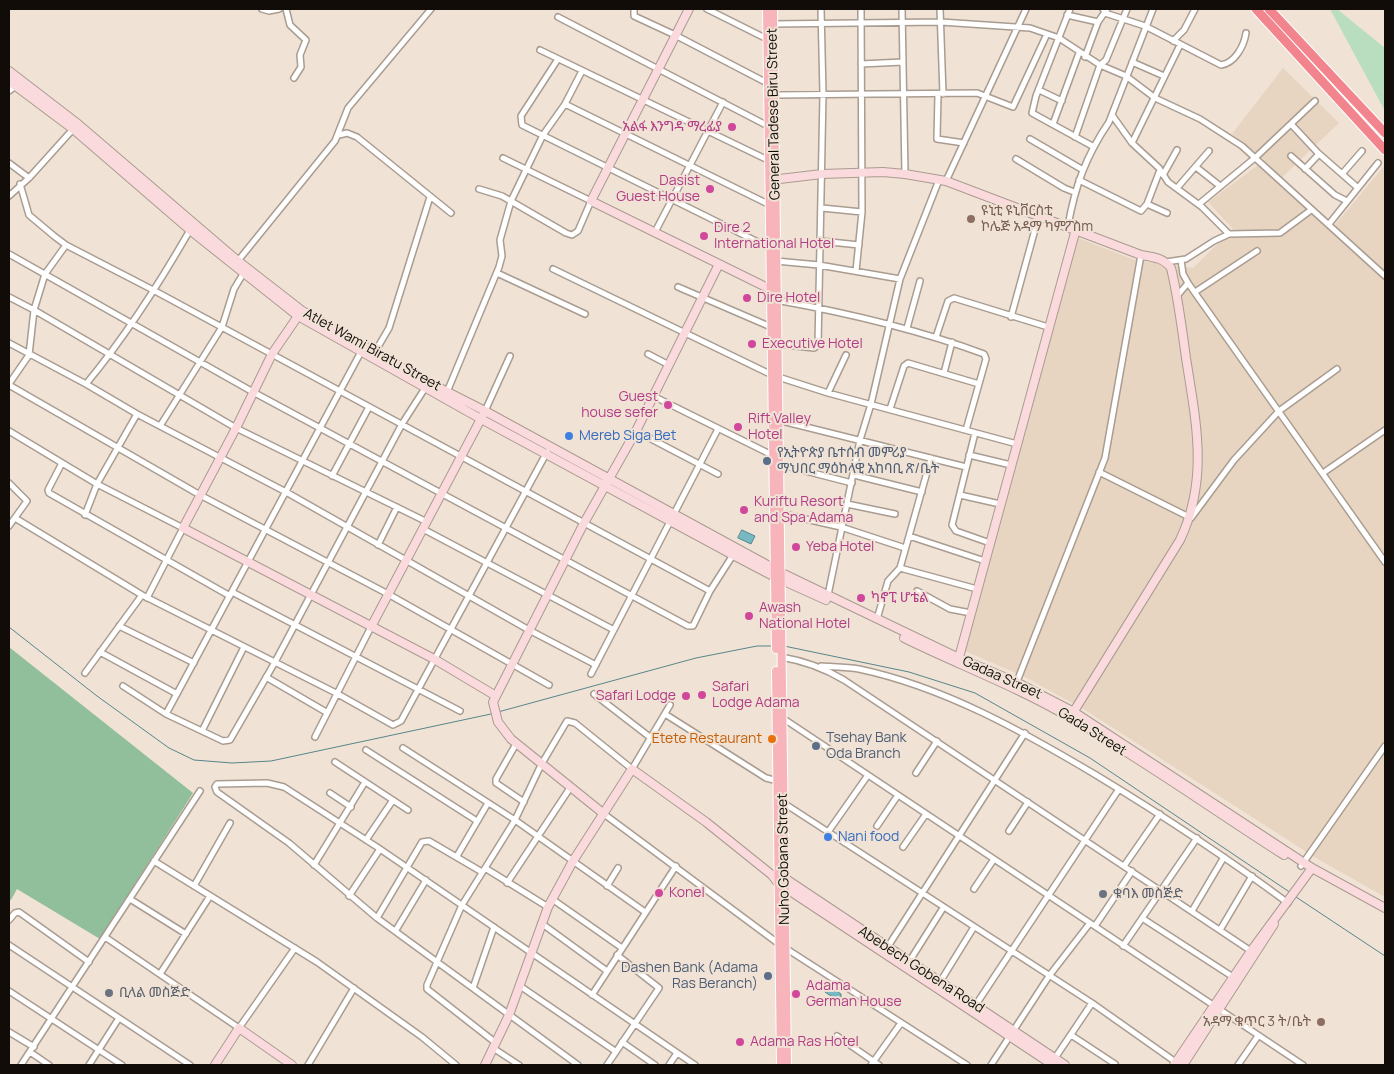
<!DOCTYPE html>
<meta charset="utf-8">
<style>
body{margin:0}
#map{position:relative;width:1394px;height:1074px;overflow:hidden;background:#f0e2d5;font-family:Manrope,sans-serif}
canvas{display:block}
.frame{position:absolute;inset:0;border:10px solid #110c08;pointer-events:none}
</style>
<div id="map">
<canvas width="1394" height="1074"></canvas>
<div class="frame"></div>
</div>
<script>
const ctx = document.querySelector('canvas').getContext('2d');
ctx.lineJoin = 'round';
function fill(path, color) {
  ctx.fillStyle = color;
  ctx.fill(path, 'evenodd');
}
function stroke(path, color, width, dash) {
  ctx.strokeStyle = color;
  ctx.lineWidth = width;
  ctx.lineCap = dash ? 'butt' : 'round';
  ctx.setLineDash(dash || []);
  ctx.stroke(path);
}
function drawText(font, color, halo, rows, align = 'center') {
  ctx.font = font + ' Manrope,"Noto Sans Ethiopic",sans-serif';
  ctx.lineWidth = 4;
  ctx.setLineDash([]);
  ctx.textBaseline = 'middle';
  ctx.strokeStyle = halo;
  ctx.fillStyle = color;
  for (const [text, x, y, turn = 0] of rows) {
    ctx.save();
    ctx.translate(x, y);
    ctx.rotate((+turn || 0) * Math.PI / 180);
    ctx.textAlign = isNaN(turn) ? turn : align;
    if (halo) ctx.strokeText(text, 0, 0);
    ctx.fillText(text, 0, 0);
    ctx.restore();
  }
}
fill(new Path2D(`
 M 1283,68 L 1339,123 L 1277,182 L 1330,231 L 1385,165 L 1385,897 L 1316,858 L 1085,710 L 1025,677 L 965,651 L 1078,238 L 1135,260 L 1193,268 L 1233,229 L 1208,202 L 1265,160 L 1232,134 Z`), '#e7d4c1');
fill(new Path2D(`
 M 1330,9 L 1337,9 L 1385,48 L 1385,111 Z`), '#b8debf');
fill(new Path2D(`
 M 9,647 L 193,793 L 100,939 L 17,889 L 11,900 L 9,899 Z`), '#91be9b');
const water = new Path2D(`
 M 742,530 L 755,536 L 751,544 L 738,538 Z
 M 830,986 L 841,994 L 841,998 L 837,1000 L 825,992 Z`);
fill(water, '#76b9c3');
stroke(water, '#58858b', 1);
stroke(new Path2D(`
 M 9,627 L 97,696 L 169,748 L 194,760 L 232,763 L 271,761 L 491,714
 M 784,646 L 909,672 L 975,693 L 1090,758 L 1291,893
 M 498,712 L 696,658 L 757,646 L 773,646
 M 1296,897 L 1385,956`), '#58858b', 1);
const street = new Path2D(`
 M 262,9 L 269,11 L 279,9
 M 286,9 L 290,25 L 306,40 L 300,55 L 301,67 L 294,78
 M 634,9 L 634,16 L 675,35 L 769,84
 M 707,9 L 767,39
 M 902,9 L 905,174
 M 940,9 L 943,94
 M 1070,9 L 1036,96 L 1032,113 L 1094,147
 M 1103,9 L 1105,13 L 1145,26 L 1221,65 C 1235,63 1244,46 1246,33
 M 1067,15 L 1098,22
 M 558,17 L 768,126
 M 773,24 L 941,22 L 1030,28 L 1059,38 L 1100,65 L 1126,76 L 1155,98 L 1200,119 L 1242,146 L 1385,276
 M 1173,41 L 1184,30 L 1195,9
 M 540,50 L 772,162
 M 1085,57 L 1098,22 L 1107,9
 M 558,59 L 521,116 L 522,125 L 770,248
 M 1132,62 L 1164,76
 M 861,64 L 903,62
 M 1039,90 L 1062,101
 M 9,91 L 16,86
 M 938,94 L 937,139 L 964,143
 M 775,95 L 977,93 L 1013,107 L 1047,34
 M 565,104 L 770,205
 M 1112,115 L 1132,143 L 1159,168 L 1168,182 L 1202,207 L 1229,234
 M 1053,124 L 1079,53
 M 1291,124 L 1318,153 L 1358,188
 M 339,135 L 347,133 L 357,137 L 451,213
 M 1075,137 L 1100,65 L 1106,60 L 1127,9
 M 1030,139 L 1083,170
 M 1132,143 L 1180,45
 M 1291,156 L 1335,195 L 1347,201
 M 1016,159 L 1064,188 L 1074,192
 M 9,163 L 29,178
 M 1196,167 L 1220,186
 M 1305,169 L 1319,154
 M 1342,174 L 1362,151
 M 1163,175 L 1177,150
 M 1079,180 L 1141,211 L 1147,204 L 1160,170
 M 946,181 L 1026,9
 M 20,184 L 29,215 L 54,236 L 66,245 L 155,291 L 710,591
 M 1177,188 L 1209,151
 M 479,189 L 502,196 L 566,233 L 572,235 L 578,231 L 591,201 L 503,158
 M 9,196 L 29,178 L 74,128
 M 1147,204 L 1167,213
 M 1199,204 L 1256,157 L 1315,101
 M 822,208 L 862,212
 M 1329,224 L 1378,163
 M 1068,226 C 1075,186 1086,156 1109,122 L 1153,9
 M 655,232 L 723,102
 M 821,241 L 859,245
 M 9,254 L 253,392 L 688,626 L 693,626 L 710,591 L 733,555
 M 1181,260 L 1183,274 L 1188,283 L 1385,562
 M 776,261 L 819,265 L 900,279
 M 237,262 L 335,141 L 348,108 L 431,9
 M 1166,262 L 1186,259 L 1214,241 L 1229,234 L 1280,233 L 1311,210
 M 553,269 L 772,375 L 828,393 L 1017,444
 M 856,271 L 862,212 L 861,9
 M 497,273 L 585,314
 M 678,287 L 771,327
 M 1195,292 L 1257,251
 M 1177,296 L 1188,283
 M 9,297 L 34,310 L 236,428 L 427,522
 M 776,300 C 848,313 917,329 984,354 L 986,359 L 966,430
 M 1011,317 L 1039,215
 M 907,328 L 920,281
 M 936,337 L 948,301 L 954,298 L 1048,327
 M 9,343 L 86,384 L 137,414 L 286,492 L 529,630 L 596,665
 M 777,344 L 814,348 L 818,345 L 823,94 L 821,9
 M 375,352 L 389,328 L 430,197
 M 648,354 L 669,365
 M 944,373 L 952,342
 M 9,384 L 29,355 L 34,310 L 45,274 L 66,245
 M 86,384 C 126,336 159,284 190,230
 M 9,385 L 200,495 L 388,594 L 549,685
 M 447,392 L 499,267 L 502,256 L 500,240 L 511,201 L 543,135 L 565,104 L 582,71
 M 828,393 L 846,355
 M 653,396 L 772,455
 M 890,409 L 904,366 L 908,363 L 979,384
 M 485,411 L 510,356
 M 778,420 L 966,467
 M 160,426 L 222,327 L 234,289 L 243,274
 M 9,431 L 97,484 L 183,528 L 147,598
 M 636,431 L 718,474
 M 975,433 L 952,525 L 956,531 L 990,543
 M 969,455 L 1011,465
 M 62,463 L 48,490 L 49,493 L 230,596
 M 778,464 L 852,483
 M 1099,472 L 1191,518 L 1234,460 L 1279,411 L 1337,369
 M 1323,473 L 1385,430
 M 854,475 L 922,492
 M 332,476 L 369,407
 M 9,483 L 27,501 L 9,526
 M 960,495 L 1000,504
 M 847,504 L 895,514
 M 779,513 L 841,527 L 905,548
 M 85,515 L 97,484 L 137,414
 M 15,518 L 142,595 L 336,693 L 393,725 L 401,721 L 547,452
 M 423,529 L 614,630
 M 909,536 L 985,561
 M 378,545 L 397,507
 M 900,568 L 977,589
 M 917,591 L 950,609 L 971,613
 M 232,592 L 460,711
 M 828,595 L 860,440 L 871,404 L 900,279 L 939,180
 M 877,619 L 888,581 L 900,568 L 931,458
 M 119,626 L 194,663
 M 100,652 L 177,694
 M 781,657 C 805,661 824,668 844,680 L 1251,951
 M 821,666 C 833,667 846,667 859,669 C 944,687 1022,731 1096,775 C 1162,815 1226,857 1288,903
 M 85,673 L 142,595
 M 591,674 L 718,429
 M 266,677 L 326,712
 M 1016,684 L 1105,458 L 1141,255
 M 123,686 L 166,714 L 223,741 L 230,740 L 275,662 L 402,424 L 427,385
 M 594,694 L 651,738
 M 166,714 L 362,350
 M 665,714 L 766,778 L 778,781
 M 781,717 L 1303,1065
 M 202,731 L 244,647
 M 315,737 L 371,627
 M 516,744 L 496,779 L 496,783 L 524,802
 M 403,748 L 515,820 L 645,912
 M 366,750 L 477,821
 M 335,762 L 408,810
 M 916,773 L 937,741
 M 330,793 L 351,807
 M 782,802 L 1092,1003 L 1177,1063
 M 604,814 L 779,944 L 967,1065
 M 877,826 L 898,795
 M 1009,831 L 1028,802
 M 828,832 L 868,775
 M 366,840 L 393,800
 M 903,847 L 926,814
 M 457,856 L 488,803
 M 154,861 L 317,962 L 422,1037 L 456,1065
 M 314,865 L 365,782
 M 1124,866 L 1160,814
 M 1301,866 L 1385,746
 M 485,868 L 548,907
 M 507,883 L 570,788
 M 194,886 L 230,823
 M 607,886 L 618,868
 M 974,889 L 994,859
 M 349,896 L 380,849
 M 130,899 L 186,934
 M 552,899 L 622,948
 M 1192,911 L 1224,857
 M 377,918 L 422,842 L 429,841 L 482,872
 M 1142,918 L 1233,977
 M 9,920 L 15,913 L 19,912 L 89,962
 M 541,923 L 607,971
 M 1095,926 L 1132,871
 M 396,930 L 426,880
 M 1220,930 L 1252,876
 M 105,937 L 239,1028 L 295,948
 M 9,945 L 190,1065
 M 1123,946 L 1197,838
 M 887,948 L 1025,733
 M 909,962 L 943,908
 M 160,974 L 210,896
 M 940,982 L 974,927
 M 520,986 L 615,1051
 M 473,988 L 494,927
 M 9,991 L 122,1065
 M 592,995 L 676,866
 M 975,1006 L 1119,789
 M 9,1032 L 34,1047
 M 1071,1035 L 1115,1064
 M 837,1036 L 879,1065
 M 622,1042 L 655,1065
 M 496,1043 L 427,989 L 427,985 L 462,905 L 515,820 L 541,765 L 567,721 L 575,723 L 632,769 L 670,705
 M 493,1048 L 519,1065
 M 30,1052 L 49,1065
 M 1053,1061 L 1092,1003
 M 21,1065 L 200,791
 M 89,1065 L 119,1018
 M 308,1065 L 354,988
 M 578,1065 L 377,918 L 289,843 L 217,792 L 215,787 L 217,784 L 267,783 L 284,787 L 377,847 L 695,1065
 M 607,1065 L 659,988 L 617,955
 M 669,1065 L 677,1053
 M 871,1065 L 901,1023
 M 991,1065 L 1049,976 L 1090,923
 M 1238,1065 L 1258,1036`);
const secondary = new Path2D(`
 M 689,9 L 591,201 L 776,292
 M 9,71 L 78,124 L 238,261 L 301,310 L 428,382 L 485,411 L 782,573 L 959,658 L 1016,682 L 1074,712 L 1312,868 L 1385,908
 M 9,81 L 73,129 L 190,230 L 298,316 L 481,419 L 733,555 L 775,577 L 826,600
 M 771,180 L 822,174 L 883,172 L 905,174 L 946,181 L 1141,255 C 1153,257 1164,258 1171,268 C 1178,297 1182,328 1186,358 C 1196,422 1209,479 1180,540 L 1071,716
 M 298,316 L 272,354 L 236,428 L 183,528 L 434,659 L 496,696
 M 371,627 L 483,415
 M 904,638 C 959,665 1016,686 1069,717 C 1142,759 1212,809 1284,855
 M 958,661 L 1076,229
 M 604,814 L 511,739 L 498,722 L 493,702 L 584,523 L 636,431 L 719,264
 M 780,875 L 1065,1065
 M 215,1065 L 239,1028 L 292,1065
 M 485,1065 L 509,1015 L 548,907 L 573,861 L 632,769 L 706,822 L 772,875 L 778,883 L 1053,1065
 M 1174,1065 L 1251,951 L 1312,868
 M 1183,1065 L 1274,924`);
const primary = new Path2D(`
 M 767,9 L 776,649
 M 773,9 L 787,1065
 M 776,671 L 781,1065`);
const highway = new Path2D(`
 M 1256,9 L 1385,150
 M 1269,9 L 1385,133`);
stroke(street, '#a99c90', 8);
stroke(secondary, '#a99c90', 10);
stroke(primary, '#fff', 10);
stroke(highway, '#fff', 11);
stroke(street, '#fff', 5);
stroke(secondary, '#fbdadd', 8);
stroke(primary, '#f7b5bb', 8);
stroke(highway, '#f2848d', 9);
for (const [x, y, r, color] of [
 [732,127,5,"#d1479c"],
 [710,189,5,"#d1479c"],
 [971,219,5,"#8d6e63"],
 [704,236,5,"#d1479c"],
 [747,298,5,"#d1479c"],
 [752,344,5,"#d1479c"],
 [668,405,5,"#d1479c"],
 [738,427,5,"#d1479c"],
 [569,436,5,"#3f7fe0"],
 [767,461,5,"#5c6f8a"],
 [744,510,5,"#d1479c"],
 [796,547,5,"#d1479c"],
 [861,598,5,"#d1479c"],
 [749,616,5,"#d1479c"],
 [702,695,5,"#d1479c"],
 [686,696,5,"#d1479c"],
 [772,739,5,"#e8710a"],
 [816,746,5,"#5c6f8a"],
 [828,837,5,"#3f7fe0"],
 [659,893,5,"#d1479c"],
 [1103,894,5,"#6b7280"],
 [768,976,5,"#5c6f8a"],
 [109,993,5,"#6b7280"],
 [796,994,5,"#d1479c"],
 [1321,1022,5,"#8d6e63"],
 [740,1042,5,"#d1479c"]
]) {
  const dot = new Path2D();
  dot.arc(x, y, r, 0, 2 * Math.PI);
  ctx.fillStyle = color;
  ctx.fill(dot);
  stroke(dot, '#f0e2d5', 2);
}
drawText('14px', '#110c08', '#f0e2d5', [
 ["General Tadese Biru Street",774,114,-91],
 ["Atlet Wami Biratu Street",372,350,29],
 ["Gadaa Street",1002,678,24],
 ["Gada Street",1092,732,32],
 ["Nuho Gobana Street",784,859,-91],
 ["Abebech Gobena Road",921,970,33]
]);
drawText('14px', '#b23c85', '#f0e2d5', [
 ["አልፋ እንግዳ ማረፊያ",722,127,"right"],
 ["Dasist",700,181,"right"],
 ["Guest House",700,197,"right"],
 ["Dire 2",714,228],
 ["International Hotel",714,244],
 ["Dire Hotel",757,298],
 ["Executive Hotel",762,344],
 ["Guest",658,397,"right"],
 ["house sefer",658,413,"right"],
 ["Rift Valley",748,419],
 ["Hotel",748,435],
 ["Kuriftu Resort",754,502],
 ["and Spa Adama",754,518],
 ["Yeba Hotel",806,547],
 ["ካኖፒ ሆቴል",871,598],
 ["Awash",759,608],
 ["National Hotel",759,624],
 ["Safari",712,687],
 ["Lodge Adama",712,703],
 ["Safari Lodge",676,696,"right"],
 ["Konel",669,893],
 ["Adama",806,986],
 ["German House",806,1002],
 ["Adama Ras Hotel",750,1042]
], 'left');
drawText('14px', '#785e54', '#f0e2d5', [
 ["ዩኒቲ ዩኒቨርስቲ",981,211],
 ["ኮሌጅ አዳማ ካምፖስm",981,227],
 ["አዳማ ቁጥር 3 ት/ቤት",1311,1022,"right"]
], 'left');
drawText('14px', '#366cbe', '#f0e2d5', [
 ["Mereb Siga Bet",579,436],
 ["Nani food",838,837]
], 'left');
drawText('14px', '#4e5e75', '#f0e2d5', [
 ["የኢትዮጵያ ቤተሰብ መምሪያ",777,453],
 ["ማህበር ማዕከላዊ አከባቢ ጽ/ቤት",777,469],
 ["Tsehay Bank",826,738],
 ["Oda Branch",826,754],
 ["Dashen Bank (Adama",758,968,"right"],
 ["Ras Beranch)",758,984,"right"]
], 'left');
drawText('14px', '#c56008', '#f0e2d5', [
 ["Etete Restaurant",762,739]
], 'right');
drawText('14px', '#5b616d', '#f0e2d5', [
 ["ቁባእ መስጅድ",1113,894],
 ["ቢላል መስጅድ",119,993]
], 'left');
</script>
